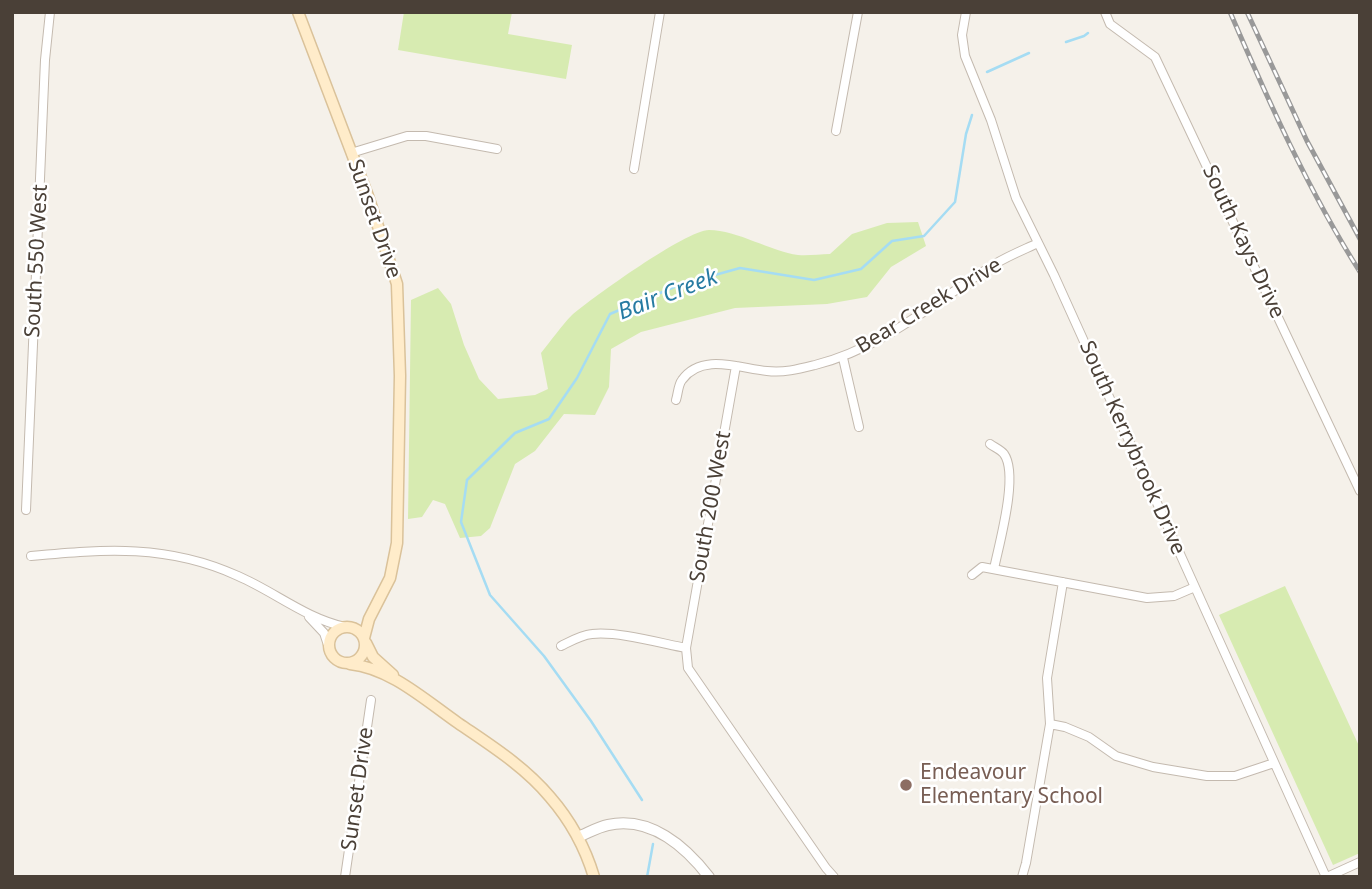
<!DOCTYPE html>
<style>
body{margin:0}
#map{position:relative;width:1372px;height:889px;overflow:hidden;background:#f5f1ea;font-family:"Noto Sans",sans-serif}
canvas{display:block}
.frame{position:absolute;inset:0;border:14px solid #4a4037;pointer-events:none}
</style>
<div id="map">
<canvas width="1372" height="889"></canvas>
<div class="frame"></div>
</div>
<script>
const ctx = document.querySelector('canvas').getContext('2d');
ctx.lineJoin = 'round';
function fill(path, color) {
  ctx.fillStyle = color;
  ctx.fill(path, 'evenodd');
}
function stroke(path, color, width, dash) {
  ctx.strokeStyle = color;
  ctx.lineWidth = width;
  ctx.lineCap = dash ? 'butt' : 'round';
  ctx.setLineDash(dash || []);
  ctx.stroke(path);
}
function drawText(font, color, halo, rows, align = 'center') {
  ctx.font = font + ' "Noto Sans",sans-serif';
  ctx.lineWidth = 5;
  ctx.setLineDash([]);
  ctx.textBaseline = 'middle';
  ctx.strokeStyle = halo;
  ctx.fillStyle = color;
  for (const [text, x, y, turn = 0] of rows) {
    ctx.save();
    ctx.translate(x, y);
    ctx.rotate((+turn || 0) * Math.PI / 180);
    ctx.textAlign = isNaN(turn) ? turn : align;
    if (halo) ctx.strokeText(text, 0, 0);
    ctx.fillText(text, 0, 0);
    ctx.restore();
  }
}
fill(new Path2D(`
 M 404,12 L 512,12 L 508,34 L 572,45 L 566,79 L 398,50 Z
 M 918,222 L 926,246 L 891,267 L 867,297 L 827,304 L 735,308 L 641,332 L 611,349 L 609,387 L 595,415 L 564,414 L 535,451 L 515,464 L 490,528 L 481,536 L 460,538 L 445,504 L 433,500 L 422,517 L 408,519 L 411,300 L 438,288 L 451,304 L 464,345 L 479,379 L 498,399 L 535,395 L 548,389 L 541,353 C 551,341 561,326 572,315 C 592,298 686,230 709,230 C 737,230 772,252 798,255 C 808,256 820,254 830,254 L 852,234 L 887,223 Z
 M 1285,586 L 1360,748 L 1360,853 L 1333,865 L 1219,615 Z`), '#d7ebb1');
stroke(new Path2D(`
 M 1066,42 L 1084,36 L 1088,33
 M 987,72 L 1029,53
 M 642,800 L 591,721 L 544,656 L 490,595 L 461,522 L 467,480 L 515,433 L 549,419 L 577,378 L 610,314 L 679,285 L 740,268 L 814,280 L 861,269 L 892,241 L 924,236 L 955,202 L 966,134 L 972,115
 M 647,877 L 653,844`), '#a5dcf3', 2.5);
const minor = new Path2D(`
 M 966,12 L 962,35 L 965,56 L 991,120 L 1016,198 L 1054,275 L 1326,877
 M 1105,12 L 1110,24 L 1155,57 L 1360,491
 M 836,131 L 858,12
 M 351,153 L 407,136 L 426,136 L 497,149
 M 634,169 L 660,12
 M 843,358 L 859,427
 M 736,366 L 686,648 L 688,668 L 826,868 L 834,877
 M 676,400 C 678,394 678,385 682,380 C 702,352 741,369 767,371 C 784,373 799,369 815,365 C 883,348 936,301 995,264 C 1008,256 1023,250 1038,243
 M 990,444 C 994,447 1001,450 1004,454 C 1019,475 999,544 994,569
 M 26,510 L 45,60 L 50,12
 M 31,556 C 105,549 168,544 238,576 C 275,592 305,618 345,627
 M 972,575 L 982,567 L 1147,598 L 1174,596 L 1195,587
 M 309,617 L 324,633 L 329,648
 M 561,646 C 571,641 581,635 592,634 C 617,631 660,643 686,648
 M 1050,724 L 1065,727 L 1089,737 L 1116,756 L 1153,767 L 1207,776 L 1235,776 L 1274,763
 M 345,877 L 371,700
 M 1022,877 L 1026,863 L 1050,724 L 1047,678 L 1063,582
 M 1327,877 L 1360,862`);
const tertiary = new Path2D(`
 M 578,837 C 588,833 598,827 608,825 C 650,816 685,846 709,877`);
const secondary = new Path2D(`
 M 298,12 L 368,196 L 397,284 L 400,376 L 397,543 L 390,578 L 369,619 L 364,638
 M329 645a18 18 0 1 1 36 0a18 18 0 1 1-36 0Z
 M 366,643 L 373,657 L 393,675
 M 350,664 C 390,668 425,700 458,723 C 490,745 524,766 550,797 C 570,820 585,847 594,877`);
stroke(minor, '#c4baaf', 10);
stroke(tertiary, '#c4baaf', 12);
stroke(secondary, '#dac29a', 13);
stroke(minor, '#fff', 8);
stroke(tertiary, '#fff', 10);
stroke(secondary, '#ffecca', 10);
const rail = new Path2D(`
 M 1230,12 C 1268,100 1308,190 1360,272
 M 1247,12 L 1307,141 L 1360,239`);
stroke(rail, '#999', 5);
stroke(rail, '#fff', 2.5, [8]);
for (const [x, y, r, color] of [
 [906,785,7,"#8d6e63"]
]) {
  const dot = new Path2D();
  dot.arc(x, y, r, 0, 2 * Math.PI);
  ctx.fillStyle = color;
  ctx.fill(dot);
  stroke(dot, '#fff', 2.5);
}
drawText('21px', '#4a4037', '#fff', [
 ["Sunset Drive",374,219,71],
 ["South Kays Drive",1243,242,65],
 ["South 550 West",37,261,-87],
 ["Bear Creek Drive",929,306,-31],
 ["South Kerrybrook Drive",1132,448,66],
 ["South 200 West",711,507,-80],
 ["Sunset Drive",358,789,-82]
]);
drawText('21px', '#785e54', '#fff', [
 ["Endeavour",920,773],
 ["Elementary School",920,797]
], 'left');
drawText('italic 23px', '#277ba2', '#fff', [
 ["Bair Creek",668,295,-21]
]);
</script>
